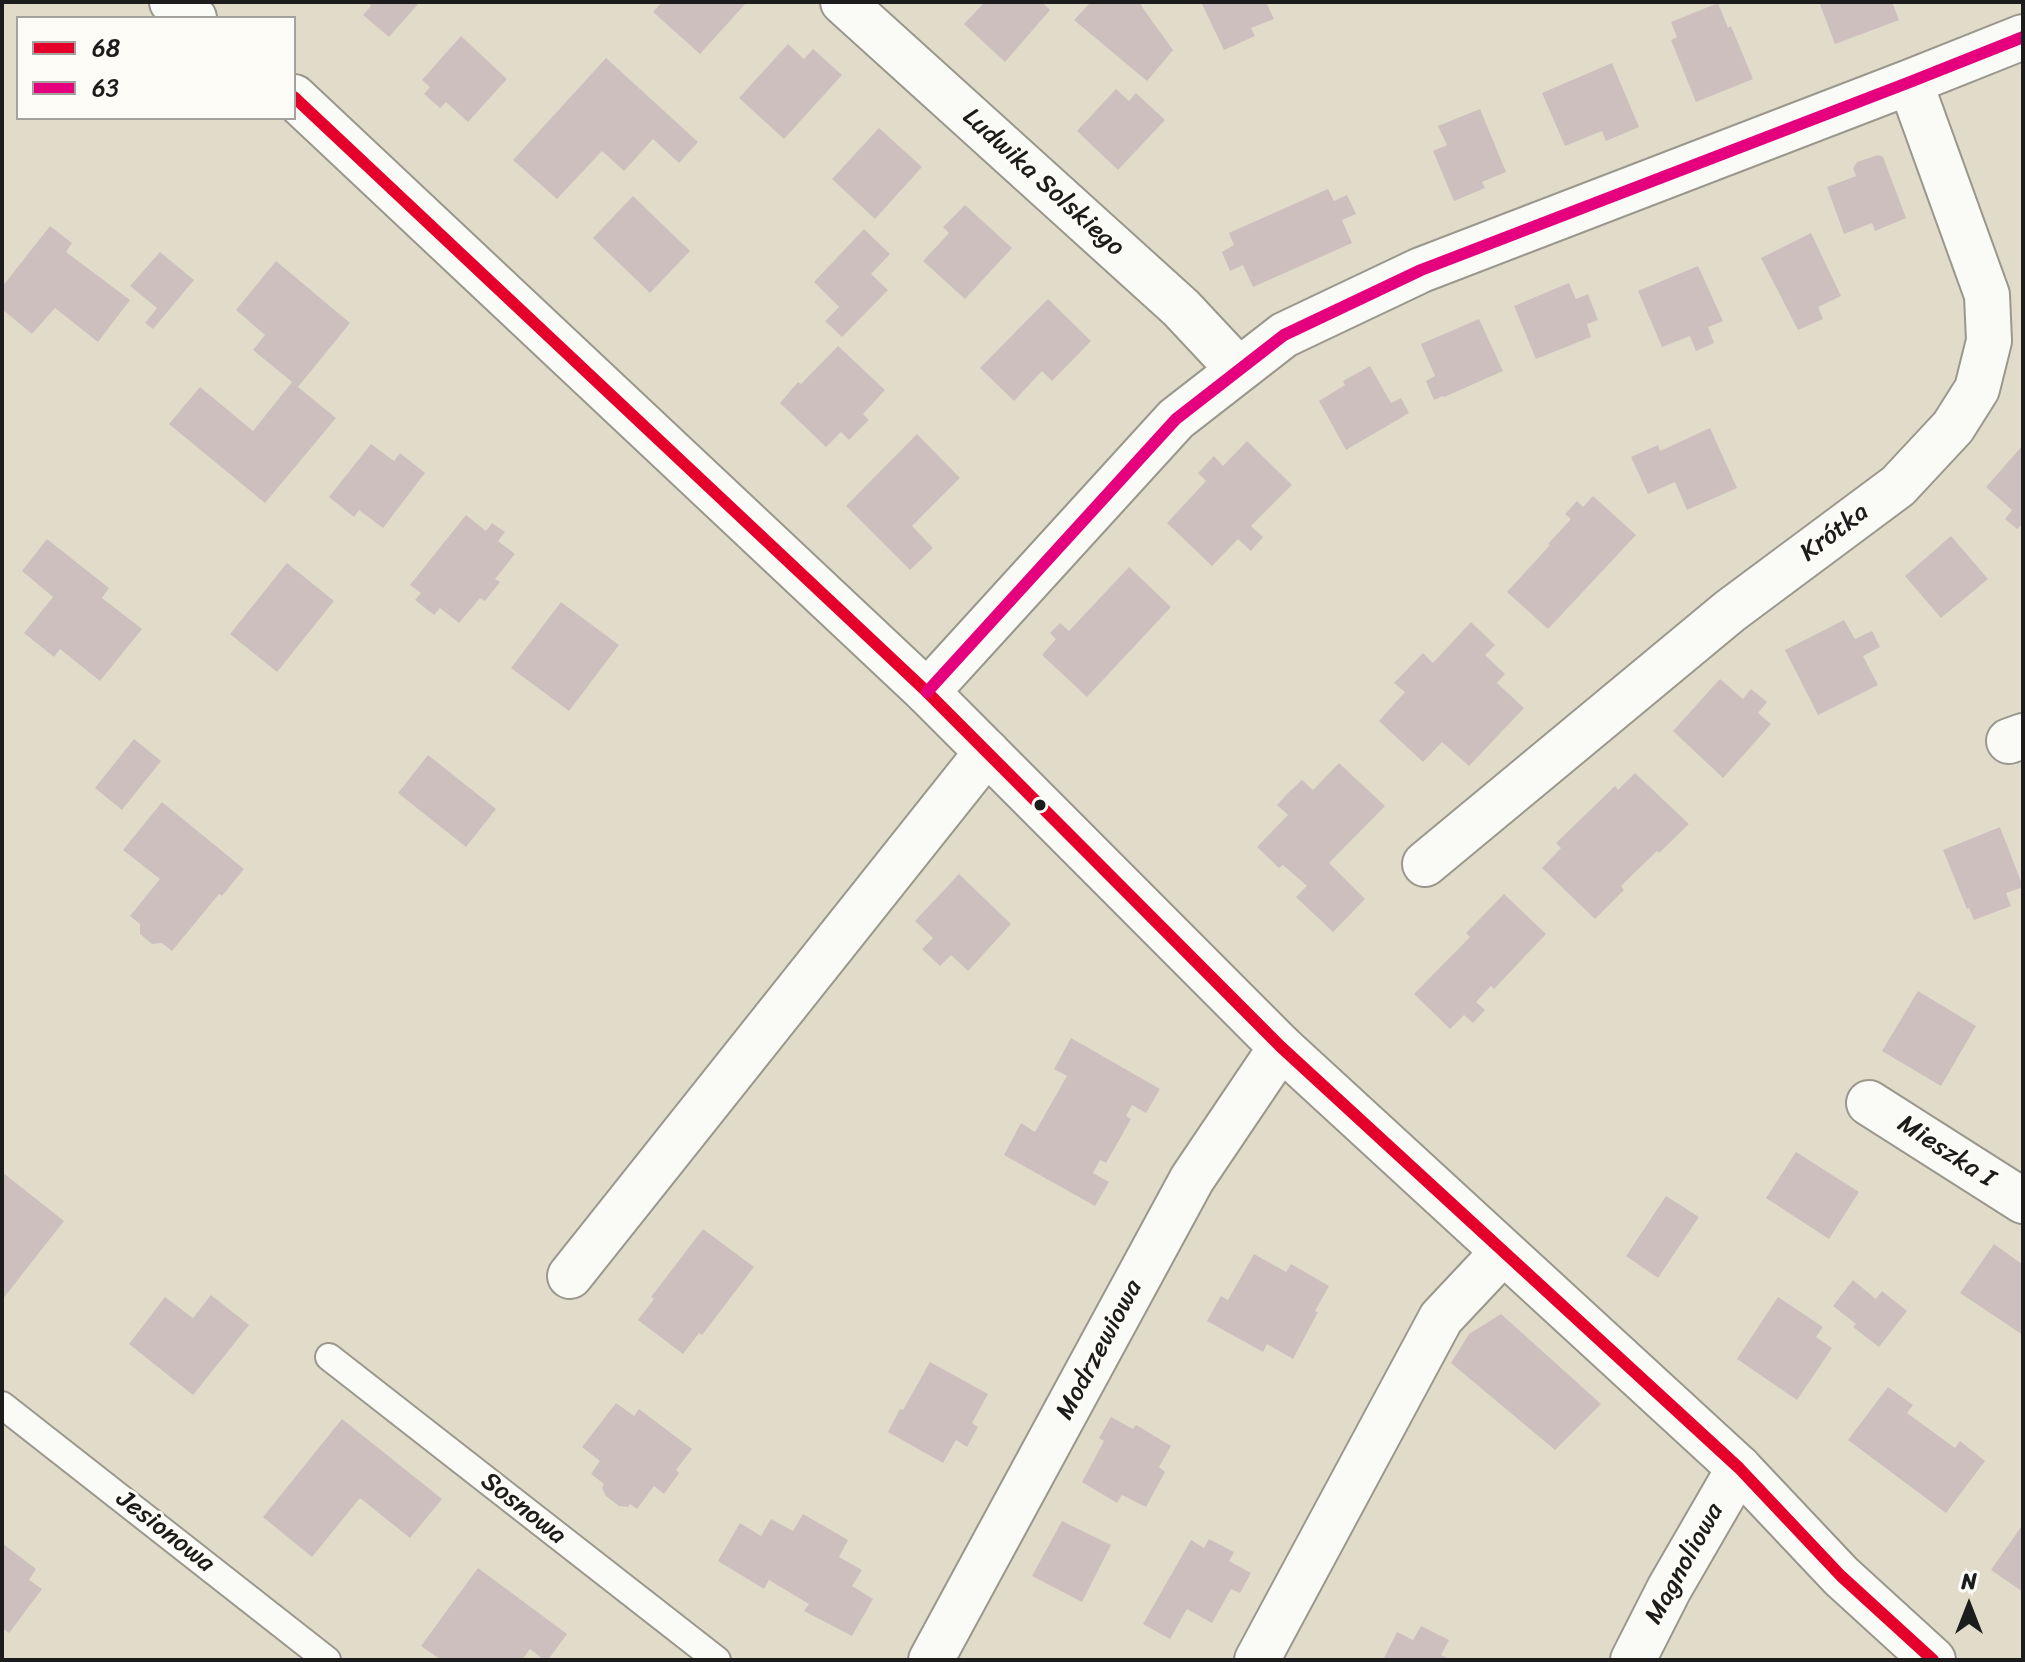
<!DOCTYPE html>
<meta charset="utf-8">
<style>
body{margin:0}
#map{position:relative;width:2025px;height:1662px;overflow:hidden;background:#e1dcca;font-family:Sriracha,sans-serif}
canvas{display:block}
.frame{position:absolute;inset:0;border:4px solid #1c1c1c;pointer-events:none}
.legend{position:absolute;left:16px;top:16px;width:280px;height:104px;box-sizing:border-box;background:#fdfcf7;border:2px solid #a3a29f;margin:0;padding:10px 14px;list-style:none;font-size:24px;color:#1c1c1c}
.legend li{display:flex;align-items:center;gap:16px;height:40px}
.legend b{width:40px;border:2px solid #a3a29f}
.north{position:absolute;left:1929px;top:1566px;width:80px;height:80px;-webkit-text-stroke:6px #fdfcf7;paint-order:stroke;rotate:0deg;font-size:22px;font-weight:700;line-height:32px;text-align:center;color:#1c1c1c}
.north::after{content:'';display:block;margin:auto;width:28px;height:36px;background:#1c1c1c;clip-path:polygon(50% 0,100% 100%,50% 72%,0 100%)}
</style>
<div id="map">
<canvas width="2025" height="1662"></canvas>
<div class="frame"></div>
<ul class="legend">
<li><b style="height:10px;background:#e4002b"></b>68</li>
<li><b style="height:10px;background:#e5007d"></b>63</li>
</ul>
<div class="north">N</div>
</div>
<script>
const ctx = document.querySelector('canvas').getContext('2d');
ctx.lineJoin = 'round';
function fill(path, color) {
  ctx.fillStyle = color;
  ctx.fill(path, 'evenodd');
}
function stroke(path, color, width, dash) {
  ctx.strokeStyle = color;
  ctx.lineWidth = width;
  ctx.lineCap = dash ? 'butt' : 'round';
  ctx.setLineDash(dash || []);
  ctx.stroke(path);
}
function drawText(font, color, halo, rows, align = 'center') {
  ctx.font = font + ' Sriracha,sans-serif';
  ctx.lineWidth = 6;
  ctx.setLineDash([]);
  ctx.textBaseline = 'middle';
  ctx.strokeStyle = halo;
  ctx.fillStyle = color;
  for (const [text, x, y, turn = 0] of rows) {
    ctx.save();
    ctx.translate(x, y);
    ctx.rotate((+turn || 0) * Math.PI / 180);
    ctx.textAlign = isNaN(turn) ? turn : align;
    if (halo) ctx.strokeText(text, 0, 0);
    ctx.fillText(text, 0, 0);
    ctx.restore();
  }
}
fill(new Path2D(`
 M 367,2 L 420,2 L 389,37 L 363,15 L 371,6 Z
 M 662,2 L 747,2 L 700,54 L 653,12 Z
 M 985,2 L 1042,2 L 1050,10 L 1005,62 L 964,24 Z
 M 1091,2 L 1140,2 L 1142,7 L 1173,50 L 1147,81 L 1074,20 Z
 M 1201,2 L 1266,2 L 1274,19 L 1251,28 L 1255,36 L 1224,50 Z
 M 1819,2 L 1892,2 L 1899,20 L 1835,44 Z
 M 1718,3 L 1728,28 L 1731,26 L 1753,79 L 1696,102 L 1671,40 L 1677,37 L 1671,22 Z
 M 461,36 L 507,79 L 468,122 L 446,102 L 440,108 L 424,94 L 430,87 L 422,80 Z
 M 788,44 L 804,59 L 813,49 L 842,75 L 784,139 L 739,98 Z
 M 606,58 L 698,142 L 679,163 L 653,139 L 624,171 L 602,151 L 557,199 L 513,160 Z
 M 1612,63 L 1639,127 L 1606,141 L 1602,131 L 1565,146 L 1542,93 Z
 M 1116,89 L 1129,101 L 1136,93 L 1165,120 L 1118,170 L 1077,131 Z
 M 1480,109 L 1506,172 L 1482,182 L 1485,188 L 1454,201 L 1433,151 L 1447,145 L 1438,126 Z
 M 879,128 L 922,167 L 875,219 L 832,179 Z
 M 1878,155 L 1883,157 L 1906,218 L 1875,231 L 1872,223 L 1844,234 L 1827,187 L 1856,176 L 1853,168 L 1857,162 Z
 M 1328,189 L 1334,201 L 1347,195 L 1356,214 L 1342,220 L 1352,243 L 1253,287 L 1243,265 L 1230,271 L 1222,252 L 1234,245 L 1229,233 Z
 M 633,196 L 690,251 L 650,293 L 593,238 Z
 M 965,205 L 1012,248 L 965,299 L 923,261 L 949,233 L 943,227 Z
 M 50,226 L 72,243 L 66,252 L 130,300 L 98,342 L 55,308 L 32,334 L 2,309 L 2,287 Z
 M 864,229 L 890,254 L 871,274 L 888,290 L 842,337 L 825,321 L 839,307 L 814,282 Z
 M 1811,233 L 1841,296 L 1818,307 L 1823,319 L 1798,330 L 1761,258 Z
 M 160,252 L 194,280 L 153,329 L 145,323 L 157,308 L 130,286 Z
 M 276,261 L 350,323 L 298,387 L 336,418 L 265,503 L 169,424 L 200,387 L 253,431 L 292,382 L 253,350 L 265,335 L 236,310 Z
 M 1698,266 L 1723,321 L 1708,327 L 1714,343 L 1696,351 L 1690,336 L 1662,347 L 1638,291 Z
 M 1569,283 L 1576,299 L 1588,294 L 1598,320 L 1587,324 L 1591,337 L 1536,359 L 1514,306 Z
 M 1048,299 L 1091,341 L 1052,381 L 1042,371 L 1014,401 L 980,368 Z
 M 1479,319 L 1503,371 L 1444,397 L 1443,396 L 1434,400 L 1426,381 L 1435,376 L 1421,344 Z
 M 838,346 L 885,390 L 863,414 L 869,420 L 849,440 L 841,432 L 826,447 L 780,403 L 798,382 L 801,384 Z
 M 1370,366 L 1391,403 L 1401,398 L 1409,413 L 1346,450 L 1319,401 L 1345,385 L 1343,381 Z
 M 1710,428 L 1737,488 L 1687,510 L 1675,482 L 1648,494 L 1631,457 L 1658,445 L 1660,451 Z
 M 917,434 L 960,478 L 912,526 L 933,548 L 910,570 L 846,506 Z
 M 1247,441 L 1292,485 L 1251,526 L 1263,537 L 1251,551 L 1238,539 L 1212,566 L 1167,523 L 1206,481 L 1198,473 L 1214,456 L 1223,466 Z
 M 371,444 L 394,461 L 400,453 L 425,473 L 383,528 L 359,510 L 354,517 L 329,497 Z
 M 2023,445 L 2023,523 L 2017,529 L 2005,519 L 2012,510 L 1986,487 Z
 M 1593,496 L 1636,535 L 1548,629 L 1507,592 L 1550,545 L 1548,544 L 1571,519 L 1565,514 L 1577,501 L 1583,507 Z
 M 466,515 L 486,531 L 492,523 L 505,532 L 498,541 L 515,554 L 495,579 L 500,582 L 485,601 L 480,598 L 459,623 L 440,608 L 434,615 L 415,600 L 421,593 L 410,585 Z
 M 1951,536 L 1988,579 L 1941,618 L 1905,576 Z
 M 47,539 L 109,588 L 102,598 L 142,629 L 100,681 L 60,649 L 54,657 L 24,633 L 53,597 L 22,571 Z
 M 287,563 L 334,601 L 277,672 L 230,634 Z
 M 1129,567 L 1171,607 L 1087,697 L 1042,655 L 1056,639 L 1050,633 L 1060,623 L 1069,631 Z
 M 561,602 L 619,645 L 569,711 L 511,668 Z
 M 1844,620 L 1855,639 L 1872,631 L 1880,647 L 1863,656 L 1878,685 L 1818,715 L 1785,650 Z
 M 1471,622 L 1495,645 L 1485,655 L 1505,674 L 1497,683 L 1524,708 L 1469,766 L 1442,742 L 1423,762 L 1379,721 L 1405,692 L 1394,683 L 1423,653 L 1433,663 Z
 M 1720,679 L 1743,699 L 1751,689 L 1767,702 L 1758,713 L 1771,724 L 1723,778 L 1673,731 Z
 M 134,739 L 161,761 L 122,810 L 95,788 Z
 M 428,755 L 496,809 L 466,847 L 398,793 Z
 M 1339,763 L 1385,806 L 1329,863 L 1365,899 L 1333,932 L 1296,897 L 1307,886 L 1283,865 L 1279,868 L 1257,847 L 1288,815 L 1277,805 L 1288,793 L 1302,780 L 1313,790 Z
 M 1635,773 L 1689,824 L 1659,853 L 1657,851 L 1621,886 L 1624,890 L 1595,919 L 1542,868 L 1561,848 L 1556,843 L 1615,786 L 1618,790 Z
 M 162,802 L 244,869 L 222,896 L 219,894 L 172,951 L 162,943 L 152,944 L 140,934 L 140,924 L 130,916 L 160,879 L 123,850 Z
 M 2000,827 L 2023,887 L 2006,893 L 2011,906 L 1974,920 L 1969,908 L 1967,909 L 1943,850 Z
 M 959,874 L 1011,924 L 968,971 L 951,955 L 940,966 L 922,949 L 933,938 L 915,921 Z
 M 1504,894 L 1546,934 L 1494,989 L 1491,986 L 1476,1002 L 1485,1010 L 1473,1023 L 1464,1015 L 1450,1029 L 1414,994 L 1470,937 L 1466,933 Z
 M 1918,991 L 1976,1026 L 1941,1086 L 1882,1051 Z
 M 1071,1038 L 1160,1089 L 1146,1113 L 1132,1105 L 1126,1116 L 1131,1119 L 1106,1163 L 1100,1160 L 1093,1173 L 1109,1182 L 1095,1206 L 1004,1155 L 1021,1123 L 1035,1132 L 1067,1076 L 1054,1069 Z
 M 1796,1152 L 1859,1192 L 1829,1239 L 1766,1198 Z
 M 2,1172 L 64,1221 L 2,1300 Z
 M 1666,1196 L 1699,1217 L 1658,1278 L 1626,1256 Z
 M 703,1229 L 754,1267 L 702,1335 L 699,1333 L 683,1354 L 638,1320 L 654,1299 L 651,1297 Z
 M 1994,1244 L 2023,1265 L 2023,1335 L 1960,1293 Z
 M 1254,1254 L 1286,1272 L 1291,1264 L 1329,1286 L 1315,1311 L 1318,1312 L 1293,1359 L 1267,1344 L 1263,1352 L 1207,1321 L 1221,1296 L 1228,1300 Z
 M 1853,1280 L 1876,1299 L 1882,1291 L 1907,1311 L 1879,1347 L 1853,1327 L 1856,1324 L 1833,1306 Z
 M 211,1295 L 249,1325 L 193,1395 L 129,1344 L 165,1297 L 193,1318 Z
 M 1778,1297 L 1823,1327 L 1816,1337 L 1832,1348 L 1797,1400 L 1737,1359 Z
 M 1501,1314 L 1601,1404 L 1555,1450 L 1451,1363 L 1469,1334 Z
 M 930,1362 L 988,1394 L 972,1423 L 978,1427 L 967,1447 L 956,1440 L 943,1463 L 888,1432 L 900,1409 L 903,1410 Z
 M 1888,1387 L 1913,1405 L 1907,1413 L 1955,1448 L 1960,1441 L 1985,1461 L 1946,1513 L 1848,1440 Z
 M 616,1403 L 634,1416 L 639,1409 L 692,1449 L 676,1470 L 679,1473 L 664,1494 L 654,1486 L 637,1509 L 630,1504 L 628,1507 L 619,1506 L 606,1496 L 602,1488 L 604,1484 L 591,1474 L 600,1461 L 582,1447 Z
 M 1111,1417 L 1133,1429 L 1136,1425 L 1171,1446 L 1159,1467 L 1165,1472 L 1146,1507 L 1122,1495 L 1117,1503 L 1082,1482 L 1104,1441 L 1099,1438 Z
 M 342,1419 L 442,1499 L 410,1538 L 360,1498 L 312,1557 L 263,1517 Z
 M 803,1514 L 848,1540 L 839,1557 L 862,1570 L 852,1586 L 873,1599 L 852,1636 L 804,1611 L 809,1604 L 769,1580 L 764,1589 L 718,1561 L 740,1523 L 761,1536 L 771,1519 L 793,1531 Z
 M 1062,1521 L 1111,1545 L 1082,1602 L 1032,1576 Z
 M 2023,1524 L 2023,1592 L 1991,1570 Z
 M 1209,1539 L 1234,1552 L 1229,1561 L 1251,1573 L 1240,1593 L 1231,1589 L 1212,1623 L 1187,1609 L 1170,1639 L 1143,1624 L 1191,1540 L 1204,1548 Z
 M 2,1543 L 36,1569 L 29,1580 L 42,1589 L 9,1633 L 2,1628 Z
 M 478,1568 L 567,1634 L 548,1660 L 544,1660 L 530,1649 L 522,1660 L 441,1660 L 421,1646 Z
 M 1421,1626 L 1449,1640 L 1441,1655 L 1451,1660 L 1383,1660 L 1397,1632 L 1413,1640 Z`), '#cebfbf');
const service = new Path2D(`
 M 329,1357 L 717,1660
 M 2,1405 L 327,1660`);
const minor = new Path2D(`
 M 843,2 L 1181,308 L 1239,370
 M 927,692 L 1176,419 L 1284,335 L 1421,270 L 1910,82 L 2023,37
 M 2009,741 L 2023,736
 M 1425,864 L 1730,611 L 1898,486 L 1953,427 L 1977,389 L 1989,341 L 1987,295 L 1910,82
 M 1869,1103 L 2023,1201
 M 570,1276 L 987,752
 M 931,1660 L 1192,1179 L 1281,1047
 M 1257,1660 L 1441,1318 L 1503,1252
 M 1633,1660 L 1669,1589 L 1739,1468`);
const tertiary = new Path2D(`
 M 172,2 L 194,18
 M 294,97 L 927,692 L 1281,1047 L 1739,1468 L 1841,1576 L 1933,1660`);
stroke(service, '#9a978c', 30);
stroke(minor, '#9a978c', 48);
stroke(tertiary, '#9a978c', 48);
stroke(service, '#fafaf7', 26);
stroke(minor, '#fafaf7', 44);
stroke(tertiary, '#fafaf7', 44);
stroke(new Path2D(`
 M 294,97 L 927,692 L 1281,1047 L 1739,1468 L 1841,1576 L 1933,1660`), '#e4002b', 12);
stroke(new Path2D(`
 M 927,692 L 1176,419 L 1284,335 L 1421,270 L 1910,82 L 2023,37`), '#e5007d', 12);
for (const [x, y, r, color] of [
 [1040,805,7,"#1c1c1c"]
]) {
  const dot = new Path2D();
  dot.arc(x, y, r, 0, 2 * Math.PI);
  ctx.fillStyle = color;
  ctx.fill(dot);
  stroke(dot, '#fdfcf7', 3);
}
drawText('26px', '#1c1c1c', '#fdfcf7', [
 ["Ludwika Solskiego",1043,183,42],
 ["Krótka",1835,533,-37],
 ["Mieszka I",1946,1152,33],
 ["Modrzewiowa",1100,1350,-62],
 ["Sosnowa",523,1509,38],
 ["Jesionowa",165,1532,38],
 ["Magnoliowa",1685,1564,-61]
]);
</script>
